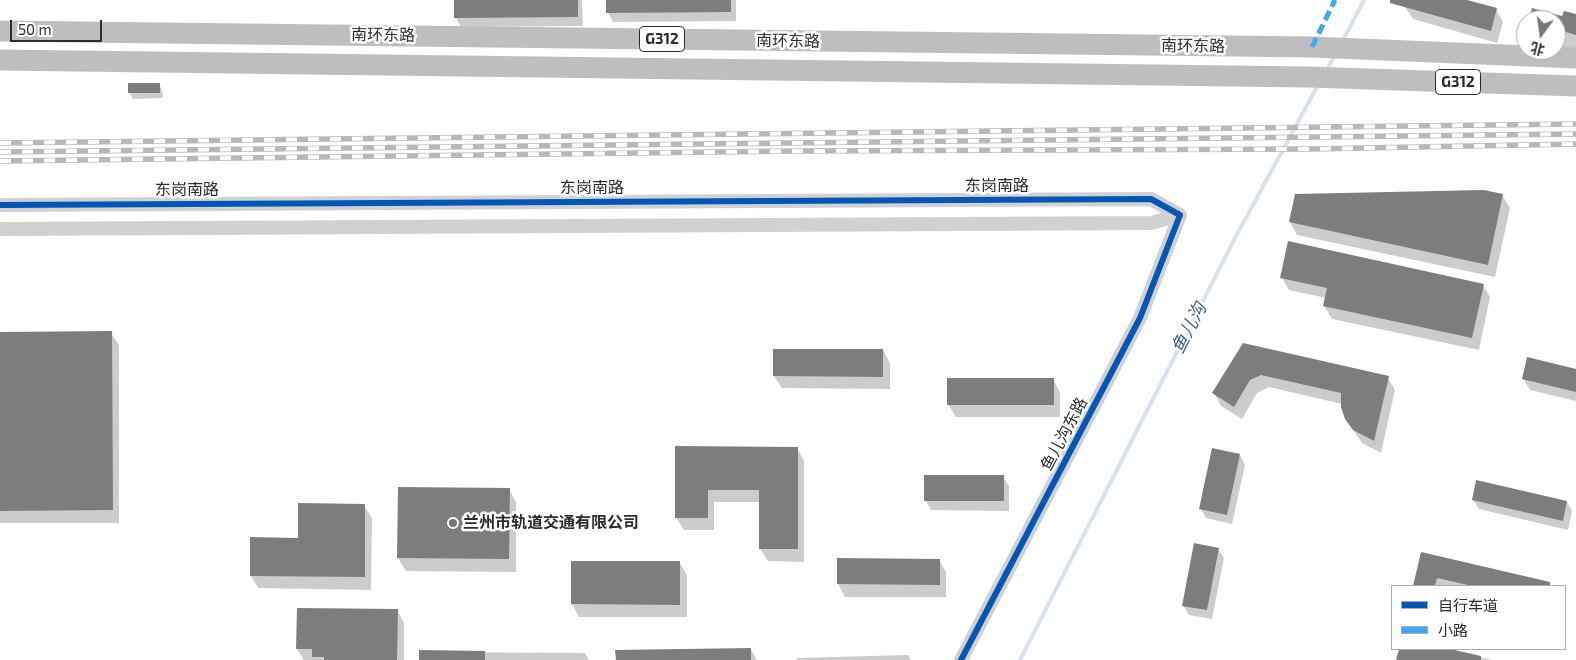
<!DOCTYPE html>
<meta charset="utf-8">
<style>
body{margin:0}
#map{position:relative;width:1576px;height:660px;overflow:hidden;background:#fff;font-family:"Exo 2","Noto Sans SC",sans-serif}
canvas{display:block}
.legend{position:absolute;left:1391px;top:585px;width:175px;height:65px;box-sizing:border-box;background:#fff;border:1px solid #ababab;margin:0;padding:6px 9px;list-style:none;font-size:15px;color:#2c2c2c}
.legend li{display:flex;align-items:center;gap:10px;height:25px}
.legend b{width:25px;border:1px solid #ababab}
.north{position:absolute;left:1516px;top:10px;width:50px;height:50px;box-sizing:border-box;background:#fff;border:1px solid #ababab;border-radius:50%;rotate:194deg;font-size:14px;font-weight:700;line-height:20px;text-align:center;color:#2c2c2c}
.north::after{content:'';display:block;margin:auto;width:18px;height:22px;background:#767676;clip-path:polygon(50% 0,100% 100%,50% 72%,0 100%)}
.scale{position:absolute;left:10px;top:20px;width:92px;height:22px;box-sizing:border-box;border:2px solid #2c2c2c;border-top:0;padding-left:6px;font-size:15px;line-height:18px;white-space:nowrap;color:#2c2c2c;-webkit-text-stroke:4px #fff;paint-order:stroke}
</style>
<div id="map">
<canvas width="1576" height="660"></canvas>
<ul class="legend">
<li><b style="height:6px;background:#0057b8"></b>自行车道</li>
<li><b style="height:6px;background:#3fa9f5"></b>小路</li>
</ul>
<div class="north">北</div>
<div class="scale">50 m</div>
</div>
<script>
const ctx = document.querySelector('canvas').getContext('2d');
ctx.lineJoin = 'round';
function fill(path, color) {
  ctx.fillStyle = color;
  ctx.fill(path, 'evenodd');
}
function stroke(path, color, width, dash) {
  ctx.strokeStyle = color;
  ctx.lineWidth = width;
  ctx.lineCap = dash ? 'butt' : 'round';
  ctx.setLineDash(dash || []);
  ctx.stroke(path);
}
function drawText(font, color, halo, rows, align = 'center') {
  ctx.font = font + ' "Exo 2","Noto Sans SC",sans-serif';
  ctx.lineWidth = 5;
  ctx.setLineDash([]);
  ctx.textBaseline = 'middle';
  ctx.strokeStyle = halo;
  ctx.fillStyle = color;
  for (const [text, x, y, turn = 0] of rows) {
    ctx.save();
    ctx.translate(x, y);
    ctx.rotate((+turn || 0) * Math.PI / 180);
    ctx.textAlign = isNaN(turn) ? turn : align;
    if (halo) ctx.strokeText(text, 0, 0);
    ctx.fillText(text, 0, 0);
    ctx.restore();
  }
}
fill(new Path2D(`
 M 455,0 L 582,0 L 583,26 L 461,27 L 456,18 Z
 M 607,0 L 736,0 L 736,21 L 613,22 L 608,13 Z
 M 1407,0 L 1462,0 L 1496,9 L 1503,22 L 1497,43 L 1413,19 L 1405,7 Z
 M 1576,15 L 1576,50 L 1556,50 L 1556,20 L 1530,20 Z
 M 159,84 L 162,90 L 163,98 L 133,99 L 129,92 Z
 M 1502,195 L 1510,208 L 1495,277 L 1297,235 L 1290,222 Z
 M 1282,278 L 1483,285 L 1490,297 L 1479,350 L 1332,319 L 1324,306 L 1326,298 L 1289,290 Z
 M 0,333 L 111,333 L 119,345 L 119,523 L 0,523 Z
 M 1243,344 L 1388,378 L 1395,390 L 1381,453 L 1362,443 L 1346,419 L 1342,404 L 1269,387 L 1257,393 L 1242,419 L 1221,406 L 1214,393 Z
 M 883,350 L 890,363 L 890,389 L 782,388 L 774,376 Z
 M 1576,370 L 1576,401 L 1530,390 L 1523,378 Z
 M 1053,379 L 1060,392 L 1060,417 L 956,417 L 948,404 Z
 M 677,448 L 797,448 L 804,461 L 804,562 L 768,561 L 760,549 L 760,502 L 714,502 L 714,530 L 684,530 L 676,517 Z
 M 1240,455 L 1245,465 L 1232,524 L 1206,518 L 1200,508 Z
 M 1003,477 L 1009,486 L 1009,511 L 931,510 L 926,501 Z
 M 509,489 L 516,502 L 516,572 L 406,571 L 398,558 Z
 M 1473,500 L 1567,502 L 1572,511 L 1568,530 L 1479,509 Z
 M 364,505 L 372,518 L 371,590 L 258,588 L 251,576 L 299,539 Z
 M 1218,549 L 1224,558 L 1212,619 L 1189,615 L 1183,605 Z
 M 1422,554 L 1549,583 L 1551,586 L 1414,586 Z
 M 939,560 L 946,572 L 946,597 L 845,597 L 838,584 Z
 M 572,562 L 680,563 L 687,575 L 687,617 L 579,617 L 572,604 Z
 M 298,609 L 397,610 L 404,623 L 404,660 L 304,660 L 297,649 Z
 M 1400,649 L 1444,649 L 1493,660 L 1397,660 Z
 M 751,650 L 757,660 L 617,660 Z
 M 420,652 L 585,653 L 589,660 L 420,660 Z
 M 908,655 L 911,660 L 797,660 L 797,658 Z`), '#0003');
stroke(new Path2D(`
 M 1342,42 L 1364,0
 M 1326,71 L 1335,55
 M 1020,660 L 1234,240 L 1318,85`), '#d8e2ef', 4);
fill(new Path2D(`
 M 454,0 L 578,0 L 578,17 L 454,18 Z
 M 606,0 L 731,0 L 731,12 L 606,13 Z
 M 1390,0 L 1467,0 L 1497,8 L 1491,31 L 1390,3 Z
 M 1532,8 L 1562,16 L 1564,11 L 1576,14 L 1576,35 L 1556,29 L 1556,20 L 1529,20 Z
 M 128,83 L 160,83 L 160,93 L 128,93 Z
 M 1484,190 L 1503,194 L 1488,265 L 1289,222 L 1295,194 Z
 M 1288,241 L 1484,284 L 1472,338 L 1323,306 L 1327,288 L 1280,278 Z
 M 112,331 L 113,510 L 0,511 L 0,332 Z
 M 1243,343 L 1389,376 L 1374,441 L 1353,430 L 1345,419 L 1341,407 L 1341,393 L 1261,375 L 1250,380 L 1234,407 L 1212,393 Z
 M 773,349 L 883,349 L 883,377 L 773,376 Z
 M 1527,357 L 1576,369 L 1576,392 L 1522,379 Z
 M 947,378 L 1054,378 L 1054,405 L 947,405 Z
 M 675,446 L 798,447 L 798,549 L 759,549 L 759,490 L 708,490 L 708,518 L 675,518 Z
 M 1212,448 L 1240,454 L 1227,515 L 1199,509 Z
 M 924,475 L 1004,475 L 1004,501 L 924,501 Z
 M 1476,480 L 1567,501 L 1563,521 L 1472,500 Z
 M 398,487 L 510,488 L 509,559 L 397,558 Z
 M 298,503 L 365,504 L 365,577 L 250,576 L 250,537 L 298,538 Z
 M 1194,543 L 1219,548 L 1207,610 L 1182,606 Z
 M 1421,552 L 1550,582 L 1550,586 L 1472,586 L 1437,578 L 1435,586 L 1413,586 Z
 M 837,558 L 940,559 L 940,585 L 837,584 Z
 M 571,561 L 680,561 L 680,605 L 571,604 Z
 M 297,608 L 398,609 L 397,660 L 324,660 L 324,657 L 312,657 L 312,649 L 296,649 Z
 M 751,648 L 751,660 L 616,660 L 615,650 Z
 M 1399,649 L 1450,649 L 1481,656 L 1481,660 L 1396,660 Z
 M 419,650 L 485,651 L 485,660 L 419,660 Z`), '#7d7d7d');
stroke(new Path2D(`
 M 0,205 L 1151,199 L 1180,215
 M 0,229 L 1151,223 L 1180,215
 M 961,660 L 1140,318 L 1180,215`), '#d1d1d1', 14);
stroke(new Path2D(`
 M 0,31 L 1312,47 L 1576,58
 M 0,60 L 1308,77 L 1576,86`), '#bebebe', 21);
const rail = new Path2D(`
 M 0,143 L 1576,124
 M 0,152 L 1576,134
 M 0,161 L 795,151 L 1311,149 L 1576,144`);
stroke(rail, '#b8b8b8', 5.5);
stroke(rail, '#fff', 4, [11]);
stroke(new Path2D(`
 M 1312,47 L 1335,0`), '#3fa9f5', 5, [10, 5]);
stroke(new Path2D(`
 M 0,205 L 1151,199 L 1180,215 L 1140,318 L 961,660`), '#0057b8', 6);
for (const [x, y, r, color] of [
 [453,523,5,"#767676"]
]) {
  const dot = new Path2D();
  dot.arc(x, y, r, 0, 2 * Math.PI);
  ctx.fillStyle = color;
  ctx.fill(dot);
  stroke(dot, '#fff', 2);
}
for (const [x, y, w] of [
 [662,39,45],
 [1458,82,45]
]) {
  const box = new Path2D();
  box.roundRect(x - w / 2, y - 12.5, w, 25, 4);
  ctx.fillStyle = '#fff';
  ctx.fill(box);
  stroke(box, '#2c2c2c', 1);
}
drawText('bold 15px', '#2c2c2c', null, [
 ["G312",662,39],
 ["G312",1458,82]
]);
drawText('16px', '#2c2c2c', '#fff', [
 ["南环东路",383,35,1],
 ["南环东路",788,41,1],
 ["南环东路",1193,46,1],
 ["东岗南路",997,186],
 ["东岗南路",592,188],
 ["东岗南路",187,190],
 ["鱼儿沟东路",1064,434,-62]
]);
drawText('bold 16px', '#2c2c2c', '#fff', [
 ["兰州市轨道交通有限公司",463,523]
], 'left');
drawText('italic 18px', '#406187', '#fff', [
 ["鱼儿沟",1189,328,-63]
]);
</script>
